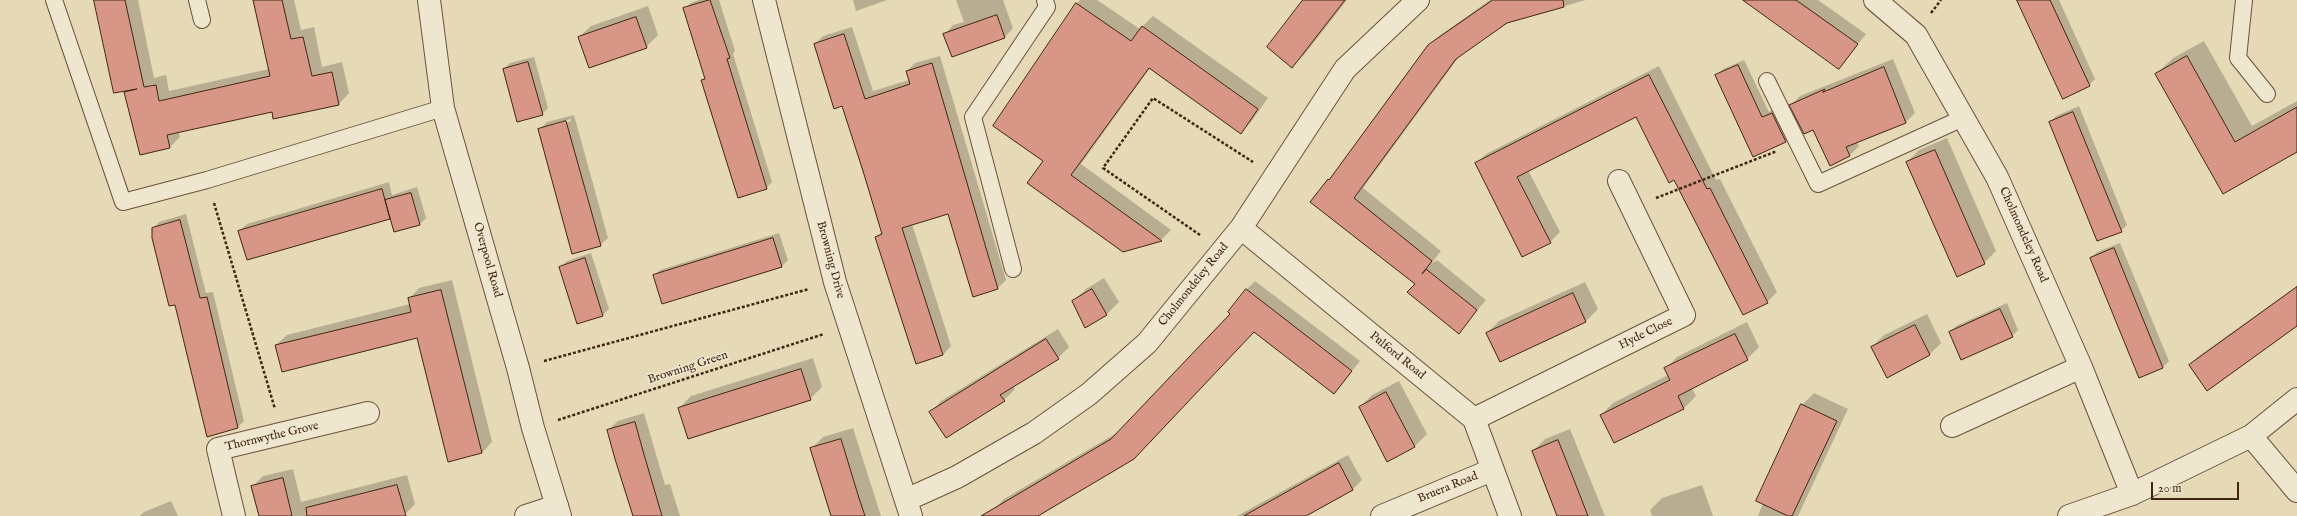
<!DOCTYPE html>
<style>
body{margin:0}
#map{position:relative;width:2297px;height:516px;overflow:hidden;background:#e6d9b6;font-family:"IM FELL English",serif}
canvas{display:block}
.scale{position:absolute;left:2151px;top:482px;width:88px;height:18px;box-sizing:border-box;border:2px solid #412512;border-top:0;padding-left:5px;font-size:12px;line-height:14px;white-space:nowrap;color:#412512;-webkit-text-stroke:3px #efe6d0;paint-order:stroke}
</style>
<div id="map">
<canvas width="2297" height="516"></canvas>
<div class="scale">20 m</div>
</div>
<script>
const ctx = document.querySelector('canvas').getContext('2d');
ctx.lineJoin = 'round';
function fill(path, color) {
  ctx.fillStyle = color;
  ctx.fill(path, 'evenodd');
}
function stroke(path, color, width, dash) {
  ctx.strokeStyle = color;
  ctx.lineWidth = width;
  ctx.lineCap = dash ? 'butt' : 'round';
  ctx.setLineDash(dash || []);
  ctx.stroke(path);
}
function drawText(font, color, halo, rows, align = 'center') {
  ctx.font = font + ' "IM FELL English",serif';
  ctx.lineWidth = 3;
  ctx.setLineDash([]);
  ctx.textBaseline = 'middle';
  ctx.strokeStyle = halo;
  ctx.fillStyle = color;
  for (const [text, x, y, turn = 0] of rows) {
    ctx.save();
    ctx.translate(x, y);
    ctx.rotate((+turn || 0) * Math.PI / 180);
    ctx.textAlign = isNaN(turn) ? turn : align;
    if (halo) ctx.strokeText(text, 0, 0);
    ctx.fillText(text, 0, 0);
    ctx.restore();
  }
}
fill(new Path2D(`
 M 95,0 L 138,0 L 154,78 L 166,75 L 169,91 L 269,69 L 254,0 L 294,0 L 301,30 L 314,27 L 322,67 L 342,62 L 349,93 L 339,104 L 274,118 L 272,111 L 178,131 L 180,137 L 170,147 L 126,92 L 128,90 Z
 M 699,0 L 719,0 L 735,51 L 733,54 L 772,182 L 766,188 L 702,80 L 705,77 L 685,9 L 691,3 Z
 M 853,0 L 887,0 L 856,11 Z
 M 956,0 L 1003,0 L 1013,28 L 1005,37 L 945,34 L 953,25 L 964,22 Z
 M 1080,0 L 1097,0 L 1140,29 L 1153,16 L 1268,98 L 1251,122 L 1241,132 L 1150,68 L 1081,164 L 1171,230 L 1161,240 L 1123,251 L 1045,160 L 1076,4 Z
 M 1305,0 L 1347,0 L 1304,55 L 1292,66 Z
 M 1490,0 L 1586,0 L 1507,22 L 1461,54 L 1363,188 L 1441,251 L 1431,264 L 1437,260 L 1486,300 L 1459,332 L 1416,283 L 1312,202 L 1337,171 L 1429,46 L 1439,36 Z
 M 1744,0 L 1818,0 L 1866,34 L 1839,68 Z
 M 2018,0 L 2059,0 L 2095,79 L 2089,85 Z
 M 648,6 L 658,35 L 646,47 L 579,37 L 591,26 Z
 M 852,27 L 873,91 L 909,80 L 907,71 L 915,63 L 940,56 L 1006,280 L 998,288 L 948,213 L 912,224 L 951,346 L 943,355 L 876,237 L 882,232 L 842,105 L 815,44 L 823,36 Z
 M 2204,41 L 2252,126 L 2297,101 L 2297,151 L 2223,193 L 2156,74 L 2173,58 Z
 M 534,57 L 548,108 L 542,114 L 504,69 L 510,63 Z
 M 1893,59 L 1915,113 L 1906,122 L 1857,142 L 1859,146 L 1849,156 L 1814,128 L 1791,105 L 1800,96 Z
 M 1744,60 L 1769,112 L 1778,107 L 1792,135 L 1786,141 L 1754,155 L 1716,76 L 1723,69 Z
 M 1659,66 L 1716,180 L 1720,179 L 1777,292 L 1767,302 L 1675,179 L 1637,116 L 1528,170 L 1560,232 L 1550,242 L 1476,164 L 1486,154 Z
 M 2079,106 L 2127,225 L 2121,231 L 2050,122 L 2056,116 Z
 M 574,115 L 608,238 L 600,245 L 539,130 L 547,122 ZM 571,119 L 571,121 L 547,128 L 547,126 Z
 M 1947,138 L 1996,251 L 1984,263 L 1907,162 L 1919,150 Z
 M 389,182 L 392,195 L 417,187 L 426,218 L 420,224 L 395,231 L 391,216 L 239,231 L 247,224 Z
 M 186,214 L 206,293 L 213,292 L 244,421 L 238,427 L 207,436 L 176,303 L 153,229 L 159,222 Z
 M 779,233 L 788,260 L 782,266 L 654,276 L 660,270 Z
 M 2120,243 L 2169,361 L 2163,367 L 2139,376 L 2091,258 L 2097,252 Z
 M 591,253 L 609,309 L 603,315 L 560,267 L 567,261 Z
 M 1104,278 L 1119,302 L 1107,314 L 1086,327 L 1074,301 L 1086,289 Z
 M 452,280 L 492,442 L 482,453 L 418,337 L 276,345 L 287,335 L 410,304 L 409,299 L 419,288 Z
 M 1255,281 L 1360,361 L 1334,393 L 1254,331 L 1037,516 L 1000,516 L 995,508 L 1004,499 L 1120,431 L 1231,314 L 1246,290 Z
 M 1585,282 L 1598,309 L 1586,321 L 1500,360 L 1487,333 L 1499,321 Z
 M 2297,286 L 2297,325 L 2190,365 L 2199,356 Z
 M 2007,303 L 2018,330 L 2012,336 L 1950,332 L 1956,326 Z
 M 1927,314 L 1941,343 L 1930,354 L 1872,347 L 1884,335 Z
 M 1747,322 L 1759,347 L 1747,359 L 1691,387 L 1696,396 L 1684,408 L 1615,442 L 1601,415 L 1613,403 L 1668,375 L 1665,369 L 1677,357 Z
 M 1058,329 L 1069,347 L 1058,358 L 1013,386 L 1015,389 L 1004,400 L 931,412 L 941,401 Z
 M 813,358 L 822,387 L 810,399 L 679,408 L 691,396 Z
 M 1399,381 L 1427,434 L 1415,446 L 1360,407 L 1372,395 Z
 M 1814,393 L 1848,409 L 1798,516 L 1758,516 L 1802,405 Z
 M 644,413 L 665,485 L 670,484 L 680,516 L 635,516 L 608,430 L 618,421 Z
 M 853,428 L 881,516 L 832,516 L 811,449 L 823,437 Z
 M 1570,429 L 1605,516 L 1559,516 L 1533,451 L 1545,439 Z
 M 1348,455 L 1362,480 L 1353,489 L 1304,516 L 1237,516 Z
 M 293,469 L 301,502 L 407,475 L 415,504 L 405,514 L 398,516 L 260,516 L 253,486 L 263,476 Z
 M 1702,485 L 1713,516 L 1652,516 L 1650,510 L 1662,498 Z
 M 171,501 L 178,516 L 140,516 L 144,512 Z`), '#0003');
const building = new Path2D(`
 M 94,0 L 125,0 L 144,87 L 156,85 L 159,101 L 270,76 L 253,0 L 282,0 L 291,39 L 303,37 L 312,76 L 332,72 L 339,105 L 273,119 L 272,112 L 167,135 L 170,148 L 140,155 L 124,92 L 137,89 L 114,93 Z
 M 710,0 L 730,58 L 727,59 L 767,189 L 738,198 L 701,80 L 705,79 L 683,8 Z
 M 1303,0 L 1345,0 L 1292,68 L 1267,47 Z
 M 1493,0 L 1563,0 L 1564,7 L 1507,23 L 1456,59 L 1354,198 L 1432,261 L 1422,274 L 1426,269 L 1477,310 L 1459,334 L 1407,292 L 1415,284 L 1310,202 L 1328,179 L 1329,180 L 1428,45 Z
 M 1743,0 L 1796,0 L 1858,44 L 1839,69 Z
 M 2017,0 L 2050,0 L 2090,86 L 2063,99 Z
 M 1076,3 L 1131,41 L 1142,26 L 1258,109 L 1241,134 L 1149,68 L 1071,175 L 1162,241 L 1123,252 L 1027,183 L 1043,161 L 993,126 Z
 M 997,15 L 1005,38 L 952,57 L 943,34 Z
 M 636,17 L 647,48 L 589,68 L 578,37 Z
 M 844,34 L 865,99 L 910,84 L 906,71 L 932,63 L 998,289 L 973,297 L 948,214 L 902,228 L 943,355 L 916,364 L 875,237 L 882,234 L 863,171 L 842,106 L 834,109 L 814,44 Z
 M 2187,56 L 2235,142 L 2297,107 L 2297,152 L 2223,194 L 2155,74 Z
 M 528,62 L 543,115 L 517,122 L 503,69 Z
 M 1738,65 L 1762,117 L 1772,113 L 1786,142 L 1753,157 L 1715,75 Z
 M 1884,67 L 1906,123 L 1846,147 L 1850,156 L 1830,166 L 1813,130 L 1804,134 L 1789,105 L 1825,89 L 1823,92 Z
 M 1649,75 L 1707,189 L 1710,188 L 1768,303 L 1743,315 L 1674,180 L 1669,183 L 1636,117 L 1517,177 L 1551,243 L 1522,257 L 1475,163 Z
 M 2073,112 L 2122,232 L 2097,241 L 2049,122 Z
 M 566,121 L 601,246 L 572,254 L 538,129 Z
 M 1935,150 L 1985,264 L 1957,277 L 1906,162 Z
 M 382,189 L 390,219 L 247,260 L 238,231 Z
 M 411,193 L 420,225 L 394,232 L 385,200 Z
 M 180,220 L 200,298 L 207,297 L 238,428 L 207,437 L 175,305 L 169,306 L 152,238 L 152,228 Z
 M 773,238 L 782,267 L 662,304 L 653,275 Z
 M 2114,248 L 2163,368 L 2139,378 L 2090,258 Z
 M 585,258 L 603,316 L 577,324 L 559,267 Z
 M 2297,287 L 2297,326 L 2207,391 L 2189,365 Z
 M 1092,289 L 1107,315 L 1085,328 L 1072,301 Z
 M 1246,289 L 1352,371 L 1334,394 L 1254,332 L 1134,459 L 1038,516 L 981,516 L 1111,439 L 1230,314 L 1228,312 Z
 M 441,290 L 482,453 L 448,462 L 417,338 L 282,372 L 275,345 L 411,312 L 408,298 Z
 M 1573,293 L 1586,322 L 1500,362 L 1486,333 Z
 M 2000,309 L 2013,337 L 1961,360 L 1949,332 Z
 M 1915,325 L 1930,355 L 1887,378 L 1871,347 Z
 M 1735,334 L 1748,360 L 1678,396 L 1684,409 L 1614,443 L 1600,415 L 1670,380 L 1664,368 Z
 M 1046,339 L 1059,359 L 1000,395 L 1005,401 L 946,438 L 929,412 Z
 M 801,369 L 811,400 L 688,439 L 678,408 Z
 M 1386,392 L 1415,447 L 1387,462 L 1359,407 Z
 M 1801,404 L 1837,421 L 1792,516 L 1788,516 L 1756,501 Z
 M 635,422 L 643,451 L 662,516 L 633,516 L 615,459 L 607,430 Z
 M 841,439 L 859,498 L 865,516 L 831,516 L 810,448 Z
 M 1558,440 L 1572,475 L 1588,516 L 1557,516 L 1532,451 Z
 M 1339,463 L 1353,490 L 1306,516 L 1244,516 Z
 M 283,478 L 292,516 L 259,516 L 251,486 Z
 M 397,485 L 406,516 L 307,516 L 306,508 Z`);
fill(building, '#d89786');
stroke(building, '#412512', 1);
const service = new Path2D(`
 M 54,0 L 123,202 L 207,180 L 443,108
 M 197,0 L 202,20
 M 2244,0 L 2238,58 L 2267,94
 M 1767,81 L 1818,184 L 1963,118
 M 1013,269 L 973,117 L 1047,7 L 1045,0`);
const minor = new Path2D(`
 M 764,0 L 835,282 L 911,516
 M 1875,0 L 1916,35 L 1997,177 L 2081,367 L 2132,494
 M 1241,228 L 1474,419 L 1510,516
 M 1474,419 L 1684,315 L 1619,181
 M 1952,426 L 2081,367
 M 2251,436 L 2297,491
 M 906,500 L 957,477 L 1034,433 L 1089,394 L 1147,343 L 1241,228 L 1345,69 L 1418,0
 M 234,516 L 218,449 L 368,413
 M 526,516 L 557,506
 M 1382,516 L 1492,470
 M 2069,516 L 2132,494 L 2251,436 L 2297,399`);
const tertiary = new Path2D(`
 M 429,0 L 443,108 L 518,368 L 533,428 L 560,516`);
stroke(service, '#6a523b', 18);
stroke(minor, '#6a523b', 24);
stroke(tertiary, '#6a523b', 24);
stroke(new Path2D(`
 M 1931,13 L 1941,0
 M 1656,198 L 1777,151
 M 214,203 L 275,409
 M 1200,235 L 1103,168 L 1153,98 L 1253,162
 M 544,361 L 809,289
 M 558,420 L 824,334`), '#412512', 2.5, [3, 2]);
stroke(service, '#efe6d0', 16);
stroke(minor, '#efe6d0', 22);
stroke(tertiary, '#efe6d0', 22);
drawText('12px', '#412512', '#efe6d0', [
 ["Cholmondeley Road",2023,235,66],
 ["Overpool Road",487,260,74],
 ["Browning Drive",830,260,75],
 ["Cholmondeley Road",1194,285,-51],
 ["Hyde Close",1646,334,-26],
 ["Pulford Road",1397,356,39],
 ["Browning Green",688,368,-18],
 ["Thornwythe Grove",272,437,-13],
 ["Bruera Road",1448,488,-22]
]);
</script>
